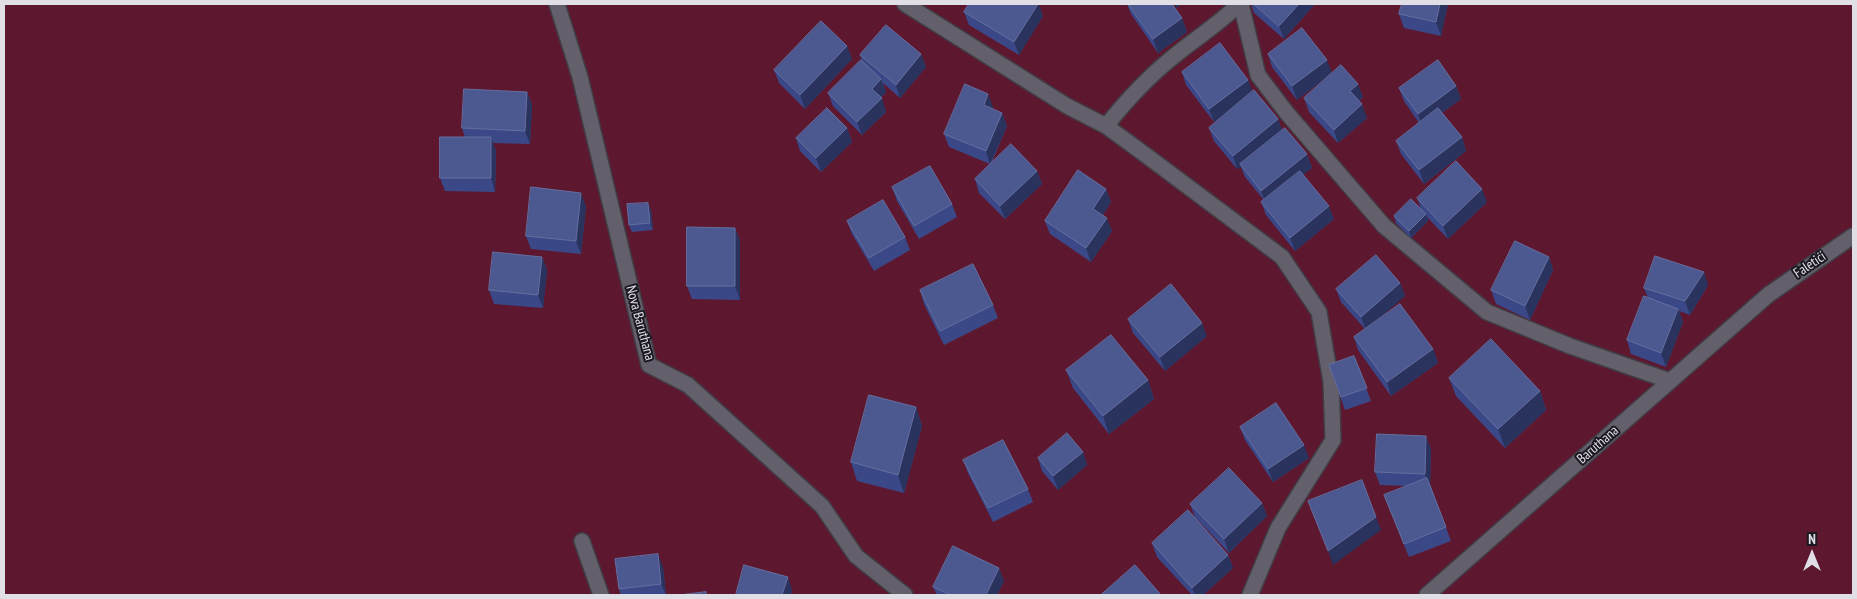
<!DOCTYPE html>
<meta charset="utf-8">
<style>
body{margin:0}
#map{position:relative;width:1857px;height:599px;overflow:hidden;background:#25212b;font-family:"PT Sans Narrow",sans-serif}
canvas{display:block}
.frame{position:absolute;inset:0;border:5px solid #e1dfe6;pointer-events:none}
.north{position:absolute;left:1787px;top:529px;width:50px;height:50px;-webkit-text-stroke:4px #1b1821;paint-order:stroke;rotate:0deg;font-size:14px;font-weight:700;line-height:20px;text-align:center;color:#e1dfe6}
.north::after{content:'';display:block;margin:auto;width:18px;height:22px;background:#e1dfe6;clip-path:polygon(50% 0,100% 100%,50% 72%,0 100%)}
</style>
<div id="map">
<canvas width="1857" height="599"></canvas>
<div class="frame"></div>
<div class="north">N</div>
</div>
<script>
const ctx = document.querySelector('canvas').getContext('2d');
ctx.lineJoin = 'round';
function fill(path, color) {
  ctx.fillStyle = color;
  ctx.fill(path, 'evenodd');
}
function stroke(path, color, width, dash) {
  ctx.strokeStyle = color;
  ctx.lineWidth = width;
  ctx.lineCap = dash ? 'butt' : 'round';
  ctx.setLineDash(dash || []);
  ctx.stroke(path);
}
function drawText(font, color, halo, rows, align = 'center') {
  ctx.font = font + ' "PT Sans Narrow",sans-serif';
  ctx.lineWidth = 4;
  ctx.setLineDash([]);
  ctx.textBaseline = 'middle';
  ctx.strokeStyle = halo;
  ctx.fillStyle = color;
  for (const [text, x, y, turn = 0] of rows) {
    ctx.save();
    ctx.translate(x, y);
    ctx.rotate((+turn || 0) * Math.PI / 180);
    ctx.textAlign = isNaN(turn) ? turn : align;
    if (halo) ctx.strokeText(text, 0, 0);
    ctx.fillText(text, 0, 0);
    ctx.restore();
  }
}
fill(new Path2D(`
 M 4,4 L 1853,4 L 1853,595 L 4,595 Z`), '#5d182f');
const minor = new Path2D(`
 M 557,4 L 580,77 L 649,365 L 688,385 L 822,506 L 856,556 L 905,595
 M 905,4 L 1067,106 L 1106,126 L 1147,156 L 1282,257 L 1319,312 L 1331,382 L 1333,440 L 1278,528 L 1250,595
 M 1241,4 L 1258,75 L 1286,112 L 1384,226 L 1487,312 L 1570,346 L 1670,381
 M 1106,126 C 1126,101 1148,77 1173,57 C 1195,39 1219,24 1239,4
 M 582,541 L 601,595
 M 1427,595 L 1768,295 L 1853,236`);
stroke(minor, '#413d46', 18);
stroke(minor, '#635f6b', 15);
fill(new Path2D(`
 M 1127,4 L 1172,4 L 1182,18 L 1187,32 L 1158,53 L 1131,14 Z
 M 1251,4 L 1315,4 L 1284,39 L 1254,13 Z
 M 1402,4 L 1448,4 L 1441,36 L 1404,28 L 1399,14 Z
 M 964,12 L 1043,16 L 1019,55 L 969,25 Z
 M 847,46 L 852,59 L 805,109 L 779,83 L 774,70 Z
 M 921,54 L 926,67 L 900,98 L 883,83 L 886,92 L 881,98 L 886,112 L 862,135 L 833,106 L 828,93 L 862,61 L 860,55 Z
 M 1268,54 L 1332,73 L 1297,100 L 1272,67 Z
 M 1182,72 L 1248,80 L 1252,92 L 1278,119 L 1282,130 L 1307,154 L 1312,168 L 1303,174 L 1334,219 L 1295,251 L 1266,215 L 1261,202 L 1264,200 L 1245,177 L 1241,167 L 1237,169 L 1214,141 L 1209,128 L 1231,110 L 1214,122 L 1186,85 Z
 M 1456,86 L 1461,99 L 1442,113 L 1462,137 L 1466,151 L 1424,184 L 1401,154 L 1396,141 L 1419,123 L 1404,101 L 1399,88 Z
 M 527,92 L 532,105 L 530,144 L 493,143 L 496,151 L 495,192 L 445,191 L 440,178 L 465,137 L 462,128 Z
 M 1363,97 L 1359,101 L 1367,118 L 1338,143 L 1309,112 L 1304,98 Z
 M 993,107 L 992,109 L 1002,113 L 1007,126 L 991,164 L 1037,171 L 1042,184 L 1005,219 L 979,193 L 975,179 L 990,164 L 949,147 L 944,134 Z
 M 847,128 L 852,142 L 821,172 L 800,151 L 796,138 Z
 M 892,187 L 952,204 L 957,217 L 919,239 L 897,201 Z
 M 1106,189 L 1111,202 L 1103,215 L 1112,231 L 1091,262 L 1050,234 L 1045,221 Z
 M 1417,198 L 1487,202 L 1448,239 L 1427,217 L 1428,221 L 1411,238 L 1396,223 L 1394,216 L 1421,209 Z
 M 586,206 L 581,254 L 531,249 L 526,236 Z
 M 651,210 L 653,230 L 632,232 L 629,225 Z
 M 847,221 L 905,237 L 910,250 L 874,271 L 852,234 Z
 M 735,228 L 740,241 L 740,300 L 692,299 L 687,286 Z
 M 542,257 L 547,270 L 543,308 L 494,304 L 489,290 Z
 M 1549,257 L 1553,270 L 1530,320 L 1496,304 L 1491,290 Z
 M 1400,283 L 1405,296 L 1377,320 L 1433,349 L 1438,363 L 1391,396 L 1358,350 L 1354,337 L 1365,329 L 1341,302 L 1336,289 Z
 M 1708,285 L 1690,315 L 1679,311 L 1683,322 L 1666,367 L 1631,354 L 1627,340 L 1648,298 L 1644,288 Z
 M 920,290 L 993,305 L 998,318 L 944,345 L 924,304 Z
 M 1128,319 L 1207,336 L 1165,371 L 1133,333 Z
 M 1354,356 L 1371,401 L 1345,410 L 1329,365 Z
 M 1066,370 L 1148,380 L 1154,399 L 1109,434 L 1073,388 Z
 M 1449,378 L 1540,391 L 1546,410 L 1505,448 L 1456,396 Z
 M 916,407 L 922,426 L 904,493 L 857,481 L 851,462 Z
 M 1240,427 L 1309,458 L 1273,482 L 1245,440 Z
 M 1431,449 L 1430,484 L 1451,541 L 1409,557 L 1384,495 L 1407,486 L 1380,485 L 1375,472 Z
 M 1083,452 L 1087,465 L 1058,490 L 1042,471 L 1038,458 Z
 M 963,460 L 1028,489 L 1033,502 L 993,522 L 968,473 Z
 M 1262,503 L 1267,516 L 1229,553 L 1195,517 L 1190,504 Z
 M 1152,543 L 1228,555 L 1233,568 L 1203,595 L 1192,595 L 1157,557 Z
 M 663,567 L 666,595 L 621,595 L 619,589 Z
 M 1004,581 L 997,595 L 937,595 L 933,587 Z`), '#3b4887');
fill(new Path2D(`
 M 1038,4 L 1039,4 L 1043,16 L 1019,55 L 1014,42 Z
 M 1175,4 L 1182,4 L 1176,8 Z
 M 1299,4 L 1315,4 L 1284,39 L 1279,26 Z
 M 1440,4 L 1448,4 L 1441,36 L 1436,22 Z
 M 1182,18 L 1187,32 L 1158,53 L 1153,39 Z
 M 847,46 L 852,59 L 805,109 L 800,95 Z
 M 921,54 L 926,67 L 900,98 L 896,85 Z
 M 1327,60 L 1332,73 L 1297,100 L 1292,86 Z
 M 881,79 L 886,92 L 877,102 L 872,89 Z
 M 1248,80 L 1253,93 L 1214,122 L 1209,109 Z
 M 1358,84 L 1363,97 L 1355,105 L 1350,91 Z
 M 1456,86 L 1461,99 L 1422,127 L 1418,114 Z
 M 527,92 L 532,105 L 530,144 L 525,131 Z
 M 988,94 L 993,107 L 988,118 L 984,105 Z
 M 882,98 L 886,112 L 862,135 L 857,122 Z
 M 1362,104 L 1367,118 L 1338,143 L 1334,130 Z
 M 1002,113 L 1007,126 L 990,164 L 986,151 Z
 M 1278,119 L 1283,132 L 1240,164 L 1241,167 L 1237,169 L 1233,156 Z
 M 847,128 L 852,142 L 821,172 L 816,158 Z
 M 491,137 L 496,151 L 495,192 L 491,178 Z
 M 1462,137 L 1466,151 L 1424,184 L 1419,170 Z
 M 1307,154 L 1312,168 L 1266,204 L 1261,191 Z
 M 1037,171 L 1042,184 L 1005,219 L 1000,206 Z
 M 1106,189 L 1111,202 L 1098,222 L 1093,209 Z
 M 1482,189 L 1487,202 L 1448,239 L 1443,226 Z
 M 581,193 L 586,206 L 581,254 L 576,241 Z
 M 648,203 L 651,210 L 653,230 L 650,223 Z
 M 1329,206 L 1334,219 L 1295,251 L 1290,238 Z
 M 1426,214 L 1428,221 L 1411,238 L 1409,231 Z
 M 1107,218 L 1112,231 L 1091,262 L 1086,248 Z
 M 735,228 L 740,241 L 740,300 L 735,286 Z
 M 542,257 L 547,270 L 543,308 L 538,295 Z
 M 1549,257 L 1553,270 L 1530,320 L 1525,306 Z
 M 1704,272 L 1708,285 L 1690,315 L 1685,301 Z
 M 1400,283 L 1405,296 L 1366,330 L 1361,317 Z
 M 1678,309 L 1683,322 L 1666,367 L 1661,353 Z
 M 1202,323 L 1207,336 L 1165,371 L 1160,357 Z
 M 1433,349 L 1438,363 L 1391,396 L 1387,382 Z
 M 1148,380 L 1154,399 L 1109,434 L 1103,416 Z
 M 1540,391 L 1546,410 L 1505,448 L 1498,429 Z
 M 916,407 L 922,426 L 904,493 L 898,475 Z
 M 1426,436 L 1431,449 L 1430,487 L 1425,474 Z
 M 1304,445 L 1309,458 L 1273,482 L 1268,469 Z
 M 1083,452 L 1087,465 L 1058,490 L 1053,476 Z
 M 1262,503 L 1267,516 L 1229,553 L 1224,539 Z
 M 1376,517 L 1381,530 L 1333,565 L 1328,551 Z
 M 658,554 L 663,567 L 666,595 L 661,584 Z
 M 1228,555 L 1233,568 L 1203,595 L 1195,595 L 1192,588 Z
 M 999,568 L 1004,581 L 997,595 L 986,595 Z
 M 788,577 L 792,590 L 791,595 L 782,595 Z`), '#2a325e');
const building = new Path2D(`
 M 969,4 L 1038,4 L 1014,42 L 964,12 Z
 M 1128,4 L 1172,4 L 1182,18 L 1153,39 Z
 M 1254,4 L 1299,4 L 1279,26 Z
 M 1402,4 L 1440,4 L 1436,22 L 1399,14 Z
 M 821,21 L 847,46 L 800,95 L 774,70 Z
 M 886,25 L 921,54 L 896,85 L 860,55 Z
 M 1302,28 L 1327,60 L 1292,86 L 1268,54 Z
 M 1220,43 L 1248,80 L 1209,109 L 1182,72 Z
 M 861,60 L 881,79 L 872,89 L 882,98 L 857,122 L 828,93 Z
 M 1438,60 L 1456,86 L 1418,114 L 1399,88 Z
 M 1341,65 L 1358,84 L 1350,91 L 1362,104 L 1334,130 L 1304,98 Z
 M 965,84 L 988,94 L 984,105 L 1002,113 L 986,151 L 944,134 Z
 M 464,89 L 527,92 L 525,131 L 462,128 Z
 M 1254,90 L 1278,119 L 1233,156 L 1209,128 Z
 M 827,108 L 847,128 L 816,158 L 796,138 Z
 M 1438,108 L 1462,137 L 1419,170 L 1396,141 Z
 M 1285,128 L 1307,154 L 1261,191 L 1240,164 Z
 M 440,137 L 491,137 L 491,178 L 440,178 Z
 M 1011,144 L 1037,171 L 1000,206 L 975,179 Z
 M 1456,161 L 1482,189 L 1443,226 L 1417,198 Z
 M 930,166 L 952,204 L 914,226 L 892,187 Z
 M 1078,170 L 1106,189 L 1093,209 L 1107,218 L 1086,248 L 1045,221 Z
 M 1300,171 L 1329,206 L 1290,238 L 1261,202 Z
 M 531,187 L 581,193 L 576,241 L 526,236 Z
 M 1411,199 L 1426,214 L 1409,231 L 1394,216 Z
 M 883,200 L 905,237 L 869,258 L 847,221 Z
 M 648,203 L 650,223 L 629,225 L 627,204 Z
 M 687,227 L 735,228 L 735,286 L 687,286 Z
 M 1515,241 L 1549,257 L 1525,306 L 1491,290 Z
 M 493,252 L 542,257 L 538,295 L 489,290 Z
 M 1376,255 L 1400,283 L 1361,317 L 1336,289 Z
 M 1655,256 L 1704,272 L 1685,301 L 1644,288 Z
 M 973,264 L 993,305 L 940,331 L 920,290 Z
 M 1171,284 L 1202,323 L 1160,357 L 1128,319 Z
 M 1644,296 L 1678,309 L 1661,353 L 1627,340 Z
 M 1400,304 L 1433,349 L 1387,382 L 1354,337 Z
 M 1111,335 L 1148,380 L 1103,416 L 1066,370 Z
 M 1491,339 L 1540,391 L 1498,429 L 1449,378 Z
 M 1354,356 L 1367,388 L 1341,397 L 1329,365 Z
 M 869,395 L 916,407 L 898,475 L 851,462 Z
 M 1276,403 L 1304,445 L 1268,469 L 1240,427 Z
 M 1067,433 L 1083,452 L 1053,476 L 1038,458 Z
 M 1377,434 L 1426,436 L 1425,474 L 1375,472 Z
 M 1003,440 L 1028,489 L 988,508 L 963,460 Z
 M 1229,468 L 1262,503 L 1224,539 L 1190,504 Z
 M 1427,478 L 1446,527 L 1404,544 L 1384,495 Z
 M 1362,480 L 1376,517 L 1328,551 L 1308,501 Z
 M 1188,510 L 1228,555 L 1192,588 L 1152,543 Z
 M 953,546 L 999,568 L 986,595 L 951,595 L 933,587 Z
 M 658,554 L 661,584 L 619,589 L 615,559 Z
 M 744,565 L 788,577 L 782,595 L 736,595 Z
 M 1135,565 L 1161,595 L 1101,595 Z
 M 706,592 L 706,595 L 680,595 Z`);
fill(building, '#4c5991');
stroke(building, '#646e9f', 1);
drawText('14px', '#e1dfe6', '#1b1821', [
 ["Faletići",1810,265,-34],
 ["Nova Baruthana",640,323,75],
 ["Baruthana",1598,445,-41]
]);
</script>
